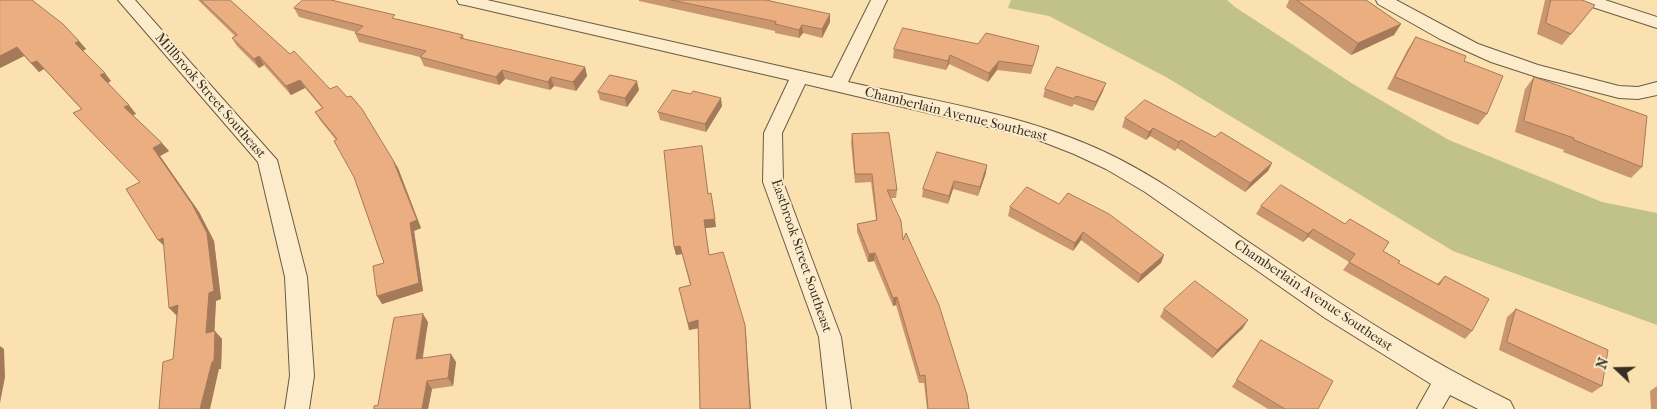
<!DOCTYPE html>
<style>
body{margin:0}
#map{position:relative;width:1657px;height:409px;overflow:hidden;background:#fbe1b0;font-family:"IM FELL French Canon",serif}
canvas{display:block}
.north{position:absolute;left:1592px;top:344px;width:50px;height:50px;-webkit-text-stroke:4px #fceccc;paint-order:stroke;rotate:291deg;font-size:14px;font-weight:700;line-height:20px;text-align:center;color:#362e23}
.north::after{content:'';display:block;margin:auto;width:18px;height:22px;background:#362e23;clip-path:polygon(50% 0,100% 100%,50% 72%,0 100%)}
</style>
<div id="map">
<canvas width="1657" height="409"></canvas>
<div class="north">N</div>
</div>
<script>
const ctx = document.querySelector('canvas').getContext('2d');
ctx.lineJoin = 'round';
function fill(path, color) {
  ctx.fillStyle = color;
  ctx.fill(path, 'evenodd');
}
function stroke(path, color, width, dash) {
  ctx.strokeStyle = color;
  ctx.lineWidth = width;
  ctx.lineCap = dash ? 'butt' : 'round';
  ctx.setLineDash(dash || []);
  ctx.stroke(path);
}
function drawText(font, color, halo, rows, align = 'center') {
  ctx.font = font + ' "IM FELL French Canon",serif';
  ctx.lineWidth = 4;
  ctx.setLineDash([]);
  ctx.textBaseline = 'middle';
  ctx.strokeStyle = halo;
  ctx.fillStyle = color;
  for (const [text, x, y, turn = 0] of rows) {
    ctx.save();
    ctx.translate(x, y);
    ctx.rotate((+turn || 0) * Math.PI / 180);
    ctx.textAlign = isNaN(turn) ? turn : align;
    if (halo) ctx.strokeText(text, 0, 0);
    ctx.fillText(text, 0, 0);
    ctx.restore();
  }
}
fill(new Path2D(`
 M 1011,0 L 1227,0 L 1235,7 L 1353,84 L 1449,140 L 1602,202 L 1657,213 L 1657,325 L 1453,251 L 1166,77 L 1049,16 L 1008,8 Z`), '#c1c289');
const street = new Path2D(`
 M 118,0 L 135,0 L 277,160 L 307,277 L 314,376 L 309,409 L 285,409 L 290,376 L 285,277 L 258,162 Z
 M 457,0 L 487,0 L 832,78 L 871,0 L 887,0 L 848,82 C 939,102 1036,116 1119,159 C 1170,185 1215,220 1262,251 C 1342,306 1423,358 1510,401 L 1514,409 L 1478,409 L 1450,395 L 1442,409 L 1417,409 L 1431,384 L 1325,318 L 1145,192 L 1106,169 L 1074,154 L 1033,138 L 1005,131 L 805,84 L 782,133 L 783,182 L 841,337 L 851,409 L 827,409 L 819,337 L 763,182 L 764,133 L 789,80 L 465,5 L 459,4 Z
 M 1376,0 L 1396,0 L 1478,44 L 1538,65 L 1619,86 L 1638,87 L 1657,82 L 1657,95 L 1638,99 L 1619,98 L 1537,77 L 1491,62 L 1440,39 L 1378,4 Z
 M 1581,0 L 1605,0 L 1657,17 L 1657,28 L 1583,4 Z`);
stroke(street, '#675b46', 2);
fill(street, '#fceccc');
fill(new Path2D(`
 M 0,0 L 79,41 L 86,49 L 83,51 L 111,81 L 108,83 L 136,114 L 133,115 L 169,151 L 160,156 L 199,212 L 214,241 L 221,299 L 216,301 L 214,331 L 222,339 L 221,369 L 219,369 L 173,359 L 177,315 L 164,246 L 140,182 L 73,113 L 81,109 L 44,69 L 39,72 L 24,56 L 0,68 Z
 M 198,0 L 230,0 L 393,160 L 398,168 L 421,228 L 414,231 L 423,291 L 382,304 L 384,263 L 354,177 L 336,140 L 320,120 L 315,112 L 322,108 L 305,88 L 291,95 L 264,65 L 259,68 L 237,46 L 232,38 L 235,36 Z
 M 639,0 L 766,0 L 830,22 L 822,38 L 803,33 L 799,38 L 775,33 L 775,31 L 639,1 Z
 M 1289,0 L 1366,0 L 1401,24 L 1394,35 L 1351,55 L 1286,7 Z
 M 1545,0 L 1582,0 L 1595,5 L 1562,45 L 1537,34 Z
 M 294,8 L 397,19 L 463,35 L 464,39 L 585,67 L 587,76 L 576,91 L 554,86 L 550,90 L 505,79 L 499,85 L 424,66 L 420,57 L 359,42 L 355,33 L 356,32 L 299,17 Z
 M 1416,37 L 1464,61 L 1487,114 L 1478,125 L 1387,89 L 1408,49 Z
 M 978,44 L 1037,54 L 1031,74 L 997,70 L 988,82 L 949,64 L 946,70 L 893,58 L 894,49 Z
 M 1534,77 L 1642,167 L 1631,178 L 1563,152 L 1564,150 L 1515,132 L 1525,89 Z
 M 1045,89 L 1103,91 L 1093,111 L 1074,104 L 1072,107 L 1043,97 Z
 M 639,90 L 627,107 L 600,100 L 598,92 Z
 M 722,106 L 706,132 L 660,120 L 658,112 Z
 M 1125,118 L 1215,137 L 1272,163 L 1268,171 L 1245,192 L 1177,148 L 1175,151 L 1150,136 L 1146,140 L 1122,127 Z
 M 852,134 L 897,190 L 896,198 L 891,198 L 903,240 L 969,409 L 927,409 L 924,383 L 919,383 L 896,305 L 893,306 L 874,261 L 868,262 L 857,232 L 857,224 L 876,220 L 871,182 L 855,183 L 851,143 Z
 M 986,173 L 978,196 L 953,189 L 948,204 L 922,197 L 923,189 Z
 M 708,194 L 716,227 L 705,228 L 709,255 L 746,333 L 698,328 L 689,330 L 679,288 L 690,285 L 682,254 L 676,255 L 674,247 Z
 M 1059,204 L 1164,255 L 1161,263 L 1138,283 L 1081,240 L 1073,251 L 1008,216 L 1010,207 Z
 M 1261,206 L 1383,251 L 1398,263 L 1437,284 L 1445,276 L 1472,331 L 1465,339 L 1343,270 L 1349,262 L 1308,237 L 1303,242 L 1256,214 Z
 M 1164,309 L 1243,328 L 1212,358 L 1160,317 Z
 M 1516,309 L 1602,386 L 1592,393 L 1499,350 L 1507,317 Z
 M 428,322 L 423,358 L 456,362 L 453,386 L 432,389 L 428,409 L 374,409 L 378,405 Z
 M 1261,340 L 1318,409 L 1268,409 L 1232,387 Z
 M 1657,386 L 1657,409 L 1651,409 L 1650,391 Z`), '#ca966f');
fill(new Path2D(`
 M 830,14 L 830,22 L 822,38 L 822,29 Z
 M 1401,24 L 1394,35 L 1351,55 L 1358,43 Z
 M 802,25 L 803,33 L 799,38 L 799,30 Z
 M 79,41 L 86,49 L 82,51 L 75,43 Z
 M 17,47 L 24,56 L 0,68 L 0,56 Z
 M 950,55 L 949,64 L 946,70 L 948,61 Z
 M 259,56 L 264,65 L 259,68 L 254,59 Z
 M 37,61 L 44,69 L 39,72 L 31,63 Z
 M 999,61 L 997,70 L 988,82 L 989,73 Z
 M 585,67 L 587,76 L 576,91 L 573,82 Z
 M 502,70 L 505,79 L 499,85 L 496,77 Z
 M 105,73 L 111,81 L 107,83 L 100,75 Z
 M 551,77 L 554,86 L 550,90 L 548,82 Z
 M 300,80 L 305,88 L 291,95 L 286,86 Z
 M 637,81 L 639,90 L 627,107 L 625,98 Z
 M 1106,83 L 1103,91 L 1093,111 L 1096,102 Z
 M 721,98 L 722,106 L 706,132 L 705,124 Z
 M 129,105 L 136,114 L 131,116 L 124,107 Z
 M 1153,128 L 1150,136 L 1146,140 L 1149,132 Z
 M 1181,140 L 1177,148 L 1175,151 L 1179,142 Z
 M 162,143 L 169,151 L 160,156 L 199,212 L 214,241 L 221,299 L 216,301 L 214,341 L 206,333 L 153,148 Z
 M 393,160 L 398,168 L 421,228 L 414,231 L 423,291 L 382,304 L 377,296 L 419,283 Z
 M 1272,163 L 1268,171 L 1245,192 L 1250,183 Z
 M 987,165 L 986,173 L 978,196 L 980,187 Z
 M 954,181 L 953,189 L 948,204 L 949,196 Z
 M 715,219 L 716,227 L 705,228 L 704,220 Z
 M 1313,229 L 1308,237 L 1303,242 L 1308,234 Z
 M 1083,232 L 1081,240 L 1073,251 L 1075,243 Z
 M 163,238 L 166,248 L 158,240 Z
 M 680,246 L 682,254 L 676,255 L 674,247 Z
 M 875,253 L 874,261 L 868,262 L 869,254 Z
 M 1164,255 L 1161,263 L 1138,283 L 1141,275 Z
 M 897,297 L 896,305 L 893,306 L 893,298 Z
 M 178,305 L 177,316 L 169,308 Z
 M 423,314 L 428,322 L 421,366 L 416,359 Z
 M 698,320 L 700,328 L 689,330 L 688,323 Z
 M 1248,320 L 1243,328 L 1212,358 L 1217,350 Z
 M 745,325 L 746,333 L 751,409 L 750,409 Z
 M 215,331 L 222,339 L 221,369 L 219,369 L 210,409 L 200,409 Z
 M 0,346 L 4,349 L 5,377 L 0,403 Z
 M 451,354 L 456,362 L 453,386 L 448,378 Z
 M 427,381 L 432,389 L 428,409 L 422,409 Z`), '#a47a5a');
const building = new Path2D(`
 M 0,0 L 32,0 L 63,24 L 79,41 L 75,43 L 105,73 L 100,75 L 129,105 L 124,107 L 162,143 L 153,148 L 192,204 L 207,233 L 214,291 L 209,293 L 206,333 L 215,331 L 214,361 L 212,362 L 200,409 L 159,409 L 163,362 L 173,359 L 178,305 L 169,308 L 163,238 L 158,240 L 126,189 L 140,182 L 73,113 L 82,109 L 37,61 L 31,63 L 17,47 L 0,56 Z
 M 201,0 L 230,0 L 290,54 L 294,51 L 330,89 L 337,86 L 347,97 L 351,96 L 362,109 L 393,160 L 417,220 L 410,223 L 419,283 L 377,296 L 373,266 L 384,263 L 354,177 L 334,141 L 337,139 L 315,112 L 323,108 L 300,80 L 286,86 L 259,56 L 254,59 L 232,38 L 237,35 Z
 M 303,0 L 331,0 L 395,15 L 392,18 L 463,35 L 460,38 L 585,67 L 573,82 L 551,77 L 548,82 L 502,70 L 496,77 L 420,57 L 426,51 L 355,33 L 363,26 L 294,8 Z
 M 671,0 L 766,0 L 830,14 L 822,29 L 802,25 L 799,30 L 775,24 L 776,22 Z
 M 1297,0 L 1366,0 L 1401,24 L 1358,43 Z
 M 1551,0 L 1582,0 L 1595,5 L 1571,34 L 1546,23 Z
 M 903,28 L 978,44 L 986,33 L 1039,46 L 1033,66 L 999,61 L 989,73 L 950,55 L 948,61 L 894,49 Z
 M 1416,37 L 1466,56 L 1464,61 L 1503,76 L 1487,114 L 1395,77 Z
 M 1057,67 L 1106,83 L 1096,102 L 1076,96 L 1074,99 L 1045,89 Z
 M 610,75 L 637,81 L 625,98 L 598,92 Z
 M 1534,77 L 1647,116 L 1642,167 L 1574,140 L 1574,138 L 1524,121 Z
 M 673,90 L 691,94 L 693,91 L 721,98 L 705,124 L 658,112 Z
 M 1145,100 L 1215,137 L 1221,132 L 1272,163 L 1250,183 L 1181,140 L 1179,142 L 1153,128 L 1149,132 L 1125,118 Z
 M 889,133 L 897,190 L 887,190 L 901,221 L 903,240 L 906,233 L 939,305 L 967,395 L 969,409 L 928,409 L 925,375 L 920,376 L 897,297 L 893,298 L 875,253 L 869,254 L 857,224 L 877,220 L 872,174 L 855,174 L 852,134 Z
 M 702,146 L 708,194 L 711,193 L 715,219 L 704,220 L 709,255 L 723,252 L 745,325 L 750,409 L 700,409 L 698,320 L 688,323 L 679,288 L 691,285 L 680,246 L 674,247 L 664,151 Z
 M 937,152 L 987,165 L 980,187 L 954,181 L 949,196 L 923,189 Z
 M 1281,185 L 1345,224 L 1350,219 L 1389,242 L 1383,251 L 1400,261 L 1398,263 L 1439,285 L 1445,276 L 1489,299 L 1472,331 L 1349,262 L 1355,254 L 1313,229 L 1308,234 L 1261,206 Z
 M 1027,187 L 1059,204 L 1068,193 L 1109,214 L 1164,255 L 1141,275 L 1083,232 L 1075,243 L 1010,207 Z
 M 1195,281 L 1248,320 L 1217,350 L 1164,309 Z
 M 1516,309 L 1608,350 L 1602,386 L 1507,342 Z
 M 423,314 L 416,359 L 451,354 L 448,378 L 427,381 L 422,409 L 374,409 L 374,406 L 378,405 L 394,318 Z
 M 1261,340 L 1333,381 L 1318,409 L 1285,409 L 1237,380 Z`);
fill(building, '#ebae81');
stroke(building, '#a47a5a', 1);
drawText('14px', '#362e23', '#fceccc', [
 ["Millbrook Street Southeast",210,96,49],
 ["Chamberlain Avenue Southeast",956,115,14],
 ["Eastbrook Street Southeast",801,256,71],
 ["Chamberlain Avenue Southeast",1313,296,34]
]);
</script>
